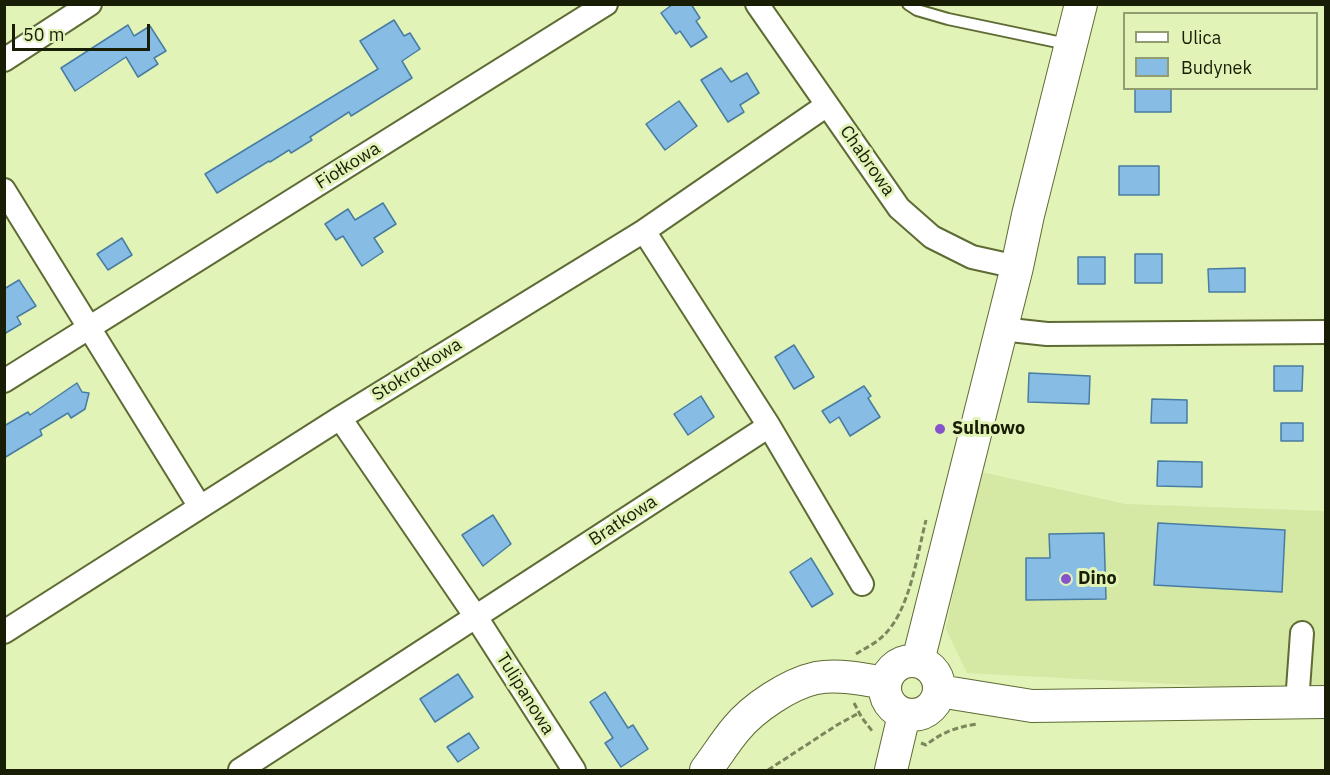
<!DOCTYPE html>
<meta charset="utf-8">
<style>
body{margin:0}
#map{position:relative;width:1330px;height:775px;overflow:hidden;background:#e2f3b7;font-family:"IBM Plex Sans",sans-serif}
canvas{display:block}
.frame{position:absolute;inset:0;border:6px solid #181d06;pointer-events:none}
.legend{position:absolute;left:1123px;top:12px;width:195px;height:78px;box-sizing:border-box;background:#e2f3b7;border:2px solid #919d70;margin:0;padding:8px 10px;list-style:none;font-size:18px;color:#181d06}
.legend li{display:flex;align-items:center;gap:12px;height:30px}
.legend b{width:30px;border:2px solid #919d70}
.scale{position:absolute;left:12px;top:24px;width:138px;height:27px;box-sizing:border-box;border:3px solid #181d06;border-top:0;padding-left:8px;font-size:18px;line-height:21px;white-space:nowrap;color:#181d06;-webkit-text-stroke:4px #e2f3b7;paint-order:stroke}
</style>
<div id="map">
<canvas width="1330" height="775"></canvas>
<div class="frame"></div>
<ul class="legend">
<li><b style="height:8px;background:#fff"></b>Ulica</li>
<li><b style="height:16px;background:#87bde5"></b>Budynek</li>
</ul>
<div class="scale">50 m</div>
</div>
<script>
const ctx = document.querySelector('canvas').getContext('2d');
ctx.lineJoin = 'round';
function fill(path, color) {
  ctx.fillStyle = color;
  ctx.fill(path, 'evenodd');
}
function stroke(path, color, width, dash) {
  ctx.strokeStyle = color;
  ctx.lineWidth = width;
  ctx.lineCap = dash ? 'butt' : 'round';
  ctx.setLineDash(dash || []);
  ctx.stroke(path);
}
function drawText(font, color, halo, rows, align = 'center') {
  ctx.font = font + ' "IBM Plex Sans",sans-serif';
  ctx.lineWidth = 6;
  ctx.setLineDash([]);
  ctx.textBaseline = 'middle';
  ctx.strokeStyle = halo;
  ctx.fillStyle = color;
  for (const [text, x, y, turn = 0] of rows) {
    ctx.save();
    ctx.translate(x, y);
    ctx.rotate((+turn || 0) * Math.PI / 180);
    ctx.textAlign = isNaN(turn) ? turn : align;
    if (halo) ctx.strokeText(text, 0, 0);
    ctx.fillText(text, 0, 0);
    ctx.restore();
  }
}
fill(new Path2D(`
 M 977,471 L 1125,504 L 1325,511 L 1325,692 L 967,673 L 946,629 Z`), '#d5e8a4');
const building = new Path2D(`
 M 673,4 L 691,4 L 700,18 L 696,21 L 707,37 L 691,47 L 680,31 L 676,34 L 661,13 Z
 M 394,20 L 404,36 L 410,33 L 420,49 L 402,61 L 412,78 L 351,116 L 349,112 L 310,137 L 312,140 L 291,153 L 289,150 L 270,162 L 269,161 L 217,193 L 205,174 L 378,69 L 360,41 Z
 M 128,25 L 134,36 L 150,26 L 166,51 L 154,58 L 158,64 L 138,77 L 126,57 L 75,91 L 61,68 Z
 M 721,68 L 731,82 L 747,73 L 759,93 L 740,105 L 744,112 L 728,122 L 701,80 Z
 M 1135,88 L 1171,88 L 1171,112 L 1135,112 Z
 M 679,101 L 697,126 L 665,150 L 646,124 Z
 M 1119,166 L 1159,166 L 1159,195 L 1119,195 Z
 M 383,203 L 396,224 L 374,238 L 383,252 L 362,266 L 343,236 L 336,240 L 325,224 L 348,209 L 355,220 Z
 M 122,238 L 132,255 L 108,270 L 97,254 Z
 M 1135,254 L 1162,254 L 1162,283 L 1135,283 Z
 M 1078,257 L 1105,257 L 1105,284 L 1078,284 Z
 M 1245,268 L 1245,292 L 1209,292 L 1208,269 Z
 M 19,280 L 36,306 L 17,317 L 21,324 L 4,334 L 4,289 Z
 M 794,345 L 814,377 L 794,389 L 775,357 Z
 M 1274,366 L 1303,366 L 1302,391 L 1274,391 Z
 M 1029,373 L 1090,376 L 1089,404 L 1028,402 Z
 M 77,383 L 82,392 L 89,393 L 85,409 L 71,418 L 68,413 L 40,430 L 42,435 L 4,458 L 4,426 L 28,412 L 30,415 Z
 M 864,386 L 871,396 L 868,398 L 880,417 L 850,436 L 839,417 L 830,423 L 822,411 Z
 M 701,396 L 714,417 L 688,435 L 674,414 Z
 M 1152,399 L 1187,400 L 1187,423 L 1151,423 Z
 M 1281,423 L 1303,423 L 1303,441 L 1281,441 Z
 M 1158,461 L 1202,462 L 1202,487 L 1157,486 Z
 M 493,515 L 511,544 L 483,566 L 462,535 Z
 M 1158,523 L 1285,530 L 1282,592 L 1154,585 Z
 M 1104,533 L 1106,599 L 1026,600 L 1026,558 L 1050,558 L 1049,534 Z
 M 811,558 L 833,594 L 812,607 L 790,572 Z
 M 458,674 L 473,697 L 435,722 L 420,699 Z
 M 605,692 L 628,728 L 633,725 L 648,749 L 621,767 L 605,743 L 613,738 L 590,702 Z
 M 469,733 L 479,748 L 458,762 L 447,747 Z`);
fill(building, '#87bde5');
stroke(building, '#487ca1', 1.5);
const lane = new Path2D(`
 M 908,4 L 917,10 L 948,19 L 1067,44`);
const street = new Path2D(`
 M 757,4 L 899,208 L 932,237 L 972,257 L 1017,267
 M 4,60 L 90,4
 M 4,190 L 200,507
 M 644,231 L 769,426 L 862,584
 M 1001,329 L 1047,334 L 1326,332
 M 4,381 L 606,4
 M 340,418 L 476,617 L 574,770
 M 4,632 L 340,418 L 644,231 L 827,105
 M 1297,703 L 1302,633
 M 240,770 L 769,426`);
const secondary = new Path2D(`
 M885 688a27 27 0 1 1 54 0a27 27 0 1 1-54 0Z
 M 918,661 L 1017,267 L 1028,215 L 1081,4
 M 939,691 L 1032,706 L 1326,702
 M 706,770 C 716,757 725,742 736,729 C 753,708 789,684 816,678 C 838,674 863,679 884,683
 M 891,770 L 904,715`);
stroke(lane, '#5e6b34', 14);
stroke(street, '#5e6b34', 26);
stroke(secondary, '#5e6b34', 34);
stroke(new Path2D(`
 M 856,654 C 865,648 875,644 883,636 C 910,611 917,555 926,520
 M 854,703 L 862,718 L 873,732
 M 921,743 L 926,745 C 942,732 957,727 977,724
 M 768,770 L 837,725 L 859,713`), '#7b865d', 3, [6, 3]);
stroke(lane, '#fff', 10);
stroke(street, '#fff', 22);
stroke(secondary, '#fff', 32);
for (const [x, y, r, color] of [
 [940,429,6,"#8753cb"],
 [1066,579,6,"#8753cb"]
]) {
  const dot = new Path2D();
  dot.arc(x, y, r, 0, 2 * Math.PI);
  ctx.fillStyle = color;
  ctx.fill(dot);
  stroke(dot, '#e2f3b7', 2);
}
drawText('18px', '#181d06', '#e2f3b7', [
 ["Chabrowa",867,161,55],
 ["Fiołkowa",348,166,-32],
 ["Stokrotkowa",417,370,-32],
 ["Bratkowa",623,521,-33],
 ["Tulipanowa",525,694,58]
]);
drawText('bold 18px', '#181d06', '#e2f3b7', [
 ["Sulnowo",952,429],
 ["Dino",1078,579]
], 'left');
</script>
